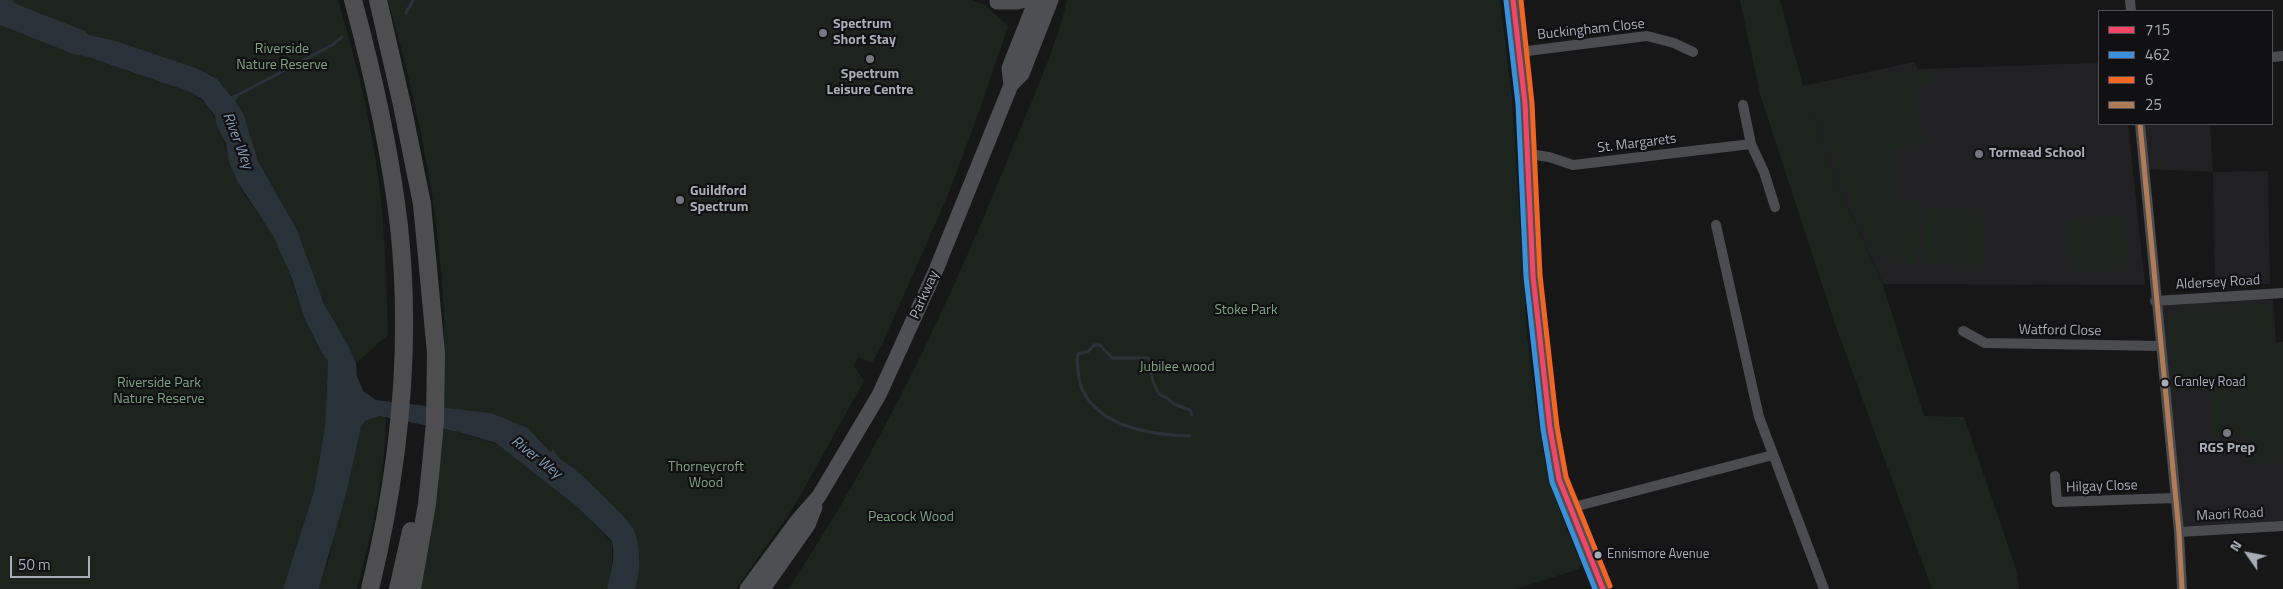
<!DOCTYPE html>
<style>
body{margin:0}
#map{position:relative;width:2283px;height:589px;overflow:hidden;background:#171717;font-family:"Titillium Web",sans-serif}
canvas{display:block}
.legend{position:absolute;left:2098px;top:10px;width:175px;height:115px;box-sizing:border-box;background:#111113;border:1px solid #4d4f55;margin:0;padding:6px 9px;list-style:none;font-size:15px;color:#a8adb8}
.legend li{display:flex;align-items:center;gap:10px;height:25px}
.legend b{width:25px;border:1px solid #4d4f55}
.north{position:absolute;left:2223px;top:529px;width:50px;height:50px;-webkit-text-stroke:4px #111113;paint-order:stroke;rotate:303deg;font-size:14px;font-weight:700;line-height:20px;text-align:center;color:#a8adb8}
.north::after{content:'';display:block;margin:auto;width:18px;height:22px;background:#a8adb8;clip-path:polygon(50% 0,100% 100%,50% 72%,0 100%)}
.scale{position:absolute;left:10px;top:556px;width:80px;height:22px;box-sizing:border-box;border:2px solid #a8adb8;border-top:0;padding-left:6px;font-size:15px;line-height:18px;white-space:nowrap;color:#a8adb8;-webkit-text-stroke:4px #111113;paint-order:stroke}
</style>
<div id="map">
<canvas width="2283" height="589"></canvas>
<ul class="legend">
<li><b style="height:6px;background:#f34667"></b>715</li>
<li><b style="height:6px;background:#3a90db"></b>462</li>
<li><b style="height:6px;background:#f26522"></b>6</li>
<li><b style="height:6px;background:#b07c57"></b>25</li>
</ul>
<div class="north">N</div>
<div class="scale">50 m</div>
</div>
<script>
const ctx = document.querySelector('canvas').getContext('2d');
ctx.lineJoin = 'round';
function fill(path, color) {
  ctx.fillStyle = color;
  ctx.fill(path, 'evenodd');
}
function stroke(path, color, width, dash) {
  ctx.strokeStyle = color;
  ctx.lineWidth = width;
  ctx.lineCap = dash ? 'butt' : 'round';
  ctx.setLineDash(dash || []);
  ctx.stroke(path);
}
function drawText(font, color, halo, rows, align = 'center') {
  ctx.font = font + ' "Titillium Web",sans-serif';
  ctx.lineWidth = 4.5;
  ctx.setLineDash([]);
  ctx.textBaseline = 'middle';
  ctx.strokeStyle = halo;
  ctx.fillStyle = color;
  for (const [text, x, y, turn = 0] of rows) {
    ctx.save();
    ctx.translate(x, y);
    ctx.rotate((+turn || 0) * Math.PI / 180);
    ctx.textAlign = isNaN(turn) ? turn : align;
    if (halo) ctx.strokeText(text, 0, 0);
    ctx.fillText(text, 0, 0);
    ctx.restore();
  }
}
fill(new Path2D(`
 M 1914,62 L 1918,69 L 2099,63 L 2099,124 L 2128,124 L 2145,285 L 1883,284 L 1838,185 L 1803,86 Z
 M 2142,124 L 2210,124 L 2213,172 L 2268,171 L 2270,284 L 2215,285 L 2213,172 L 2145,169 Z
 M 2273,298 L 2276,342 L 2283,342 L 2283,523 L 2180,529 L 2159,304 Z`), '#212123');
fill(new Path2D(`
 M 13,0 L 338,0 C 353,51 367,103 375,156 C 385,215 386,275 388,335 L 356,363 L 348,345 L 324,304 L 297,230 L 258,161 L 244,115 L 235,101 L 237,97 C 227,95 223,83 215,78 C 209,73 201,73 196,68 L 113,40 L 89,35 L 85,31 L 14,3 Z
 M 388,0 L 972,0 L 986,6 L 1008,26 L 980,109 L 948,195 L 884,340 L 872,363 L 858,357 L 854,366 L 864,381 L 792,510 L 736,589 L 635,589 L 639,557 L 633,528 L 577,471 L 555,455 L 553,449 L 551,452 L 548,450 L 528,428 L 491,413 L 442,408 C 443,377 445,347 444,317 C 440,210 417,102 388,0 Z
 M 1067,0 L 1500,0 L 1512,98 L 1527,335 L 1537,413 L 1546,466 L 1559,509 L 1581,564 L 1579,569 L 1516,589 L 788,589 C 878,455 947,308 1008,159 C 1028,108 1055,53 1067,0 Z
 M 1740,0 L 1780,0 L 1803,86 L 1926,69 L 1930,81 L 1912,89 L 1926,147 L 1894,146 L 1892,199 L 1921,202 L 1916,265 L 1875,256 L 1807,97 L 1838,185 L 1883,285 L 1924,416 L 1964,417 L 2016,569 L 2019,589 L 1932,589 L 1835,324 L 1760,94 Z
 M 0,25 L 73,54 L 88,57 L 190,92 C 226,113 222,150 238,183 C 248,203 263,219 274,237 C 284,254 289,273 295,291 C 302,310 311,329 318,348 L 328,361 L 325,427 L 314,491 L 283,589 L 0,589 Z
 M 1925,208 L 1983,210 L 1981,267 L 1923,264 Z
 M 2124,216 L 2127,270 L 2073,273 L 2070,219 Z
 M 2268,303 L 2272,344 L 2283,343 L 2283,462 L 2249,464 L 2248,435 L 2213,437 L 2211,389 L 2174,391 L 2168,320 C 2177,311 2182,306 2194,311 Z
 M 379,416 L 386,418 C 385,475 372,533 357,589 L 319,589 L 327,566 L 361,427 L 365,421 Z
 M 441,429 L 459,432 L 499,445 L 575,505 L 612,543 L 612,564 L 607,589 L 420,589 Z`), '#1d241e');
fill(new Path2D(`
 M 0,0 L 13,0 L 14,3 L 85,31 L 89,35 L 113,40 L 196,68 L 217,79 L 231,96 L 239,93 L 240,95 L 235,101 L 244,115 L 258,161 L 297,230 L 324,304 L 348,345 L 356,363 L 357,376 L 363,391 L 376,400 L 392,402 L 491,413 L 528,428 L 548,450 L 551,452 L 553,449 C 557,460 570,464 578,472 C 588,481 628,519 633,528 C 641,545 641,572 635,589 L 607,589 C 610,574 617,555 611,540 L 575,505 L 496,443 L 459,432 L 379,416 L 365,421 L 361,427 L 346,494 L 319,589 L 283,589 L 314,491 L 325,427 L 328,361 L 321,352 L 304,317 L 292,279 L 274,237 L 238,183 L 229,162 L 226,143 L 217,126 L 215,116 L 202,99 L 190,92 L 88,57 L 73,54 L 0,25 Z`), '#2a3239');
stroke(new Path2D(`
 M 406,13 L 413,0
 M 236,96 L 332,45 L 342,37
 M 1190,436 C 1153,435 1100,428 1082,389 C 1078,380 1078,368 1077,359 L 1078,354 L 1089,351 L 1094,345 L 1100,345 L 1112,358 L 1148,358 L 1152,365 C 1148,374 1155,386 1159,394 L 1167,398 L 1174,404 L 1190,410 L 1192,415`), '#2a3239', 3);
stroke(new Path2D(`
 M 2130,0 L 2131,11
 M 1519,52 L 1647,36 L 1674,43 L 1693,52
 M 2272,57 L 2283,56
 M 1743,105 L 1751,144
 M 2140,124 L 2179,532 L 2182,589
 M 1528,154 L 1549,157 L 1573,165 L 1751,144 L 1764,172 L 1775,207
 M 1716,225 L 1759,417 L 1824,589
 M 2155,301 L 2283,293
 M 1963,331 L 1985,343 L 2160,346
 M 2055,476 L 2057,502 L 2174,498
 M 1570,508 L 1773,455
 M 2179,532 L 2283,526`), '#4b4c50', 10);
stroke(new Path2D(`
 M 1513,0 L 1525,103 L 1533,276 L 1543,377 L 1550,428 L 1559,479 L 1584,545 L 1603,589
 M 997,2 L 1017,2 L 1026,0
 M 1011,85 L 1009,68 L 1036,0
 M 747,589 L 798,520 L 819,496 L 879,395 L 936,270 L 1011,85 L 1022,74 L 1051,0
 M 763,589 L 808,525 L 815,507`), '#4d4f52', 15);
stroke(new Path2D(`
 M 353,0 C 373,74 390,149 399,226 C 412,347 399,471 370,589
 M 378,0 L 402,105 L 422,204 L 436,353 L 435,422 L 431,465 L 427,504 L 412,589
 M 398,589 L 411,531`), '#4e4e51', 18);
stroke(new Path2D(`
 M 1513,0 L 1525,103 L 1533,276 L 1550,428 L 1559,479 L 1603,589`), '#f34667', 5);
stroke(new Path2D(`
 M 1506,1 L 1518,104 L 1526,277 L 1543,429 L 1552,482 L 1595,589`), '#3a90db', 5);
stroke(new Path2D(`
 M 1521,0 L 1532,103 L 1540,275 L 1557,427 L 1566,477 L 1610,586`), '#f26522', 5);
stroke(new Path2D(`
 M 2140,124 L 2179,532 L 2182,589`), '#b07c57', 5);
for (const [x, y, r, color] of [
 [823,33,5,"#757880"],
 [870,59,5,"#757880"],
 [1979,154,5,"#757880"],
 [680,200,5,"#757880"],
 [2165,383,4.5,"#a8adb8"],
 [2227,433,5,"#757880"],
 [1598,555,4.5,"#a8adb8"]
]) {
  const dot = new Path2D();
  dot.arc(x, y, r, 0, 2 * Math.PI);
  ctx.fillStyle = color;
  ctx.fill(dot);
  stroke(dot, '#111113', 2);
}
drawText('13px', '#a8adb8', '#111113', [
 ["Cranley Road",2174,383],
 ["Ennismore Avenue",1607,555]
], 'left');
drawText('bold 14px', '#a8adb8', '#111113', [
 ["Spectrum",833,25],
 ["Short Stay",833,41],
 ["Spectrum",870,75,"center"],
 ["Leisure Centre",870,91,"center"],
 ["Tormead School",1989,154],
 ["Guildford",690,192],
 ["Spectrum",690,208],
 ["RGS Prep",2227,449,"center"]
], 'left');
drawText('14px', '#a8adb8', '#111113', [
 ["Buckingham Close",1591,30,-6],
 ["St. Margarets",1637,144,-7],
 ["Aldersey Road",2218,283,-3],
 ["Parkway",925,295,-66],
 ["Watford Close",2060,331,1],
 ["Hilgay Close",2102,487,-2],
 ["Maori Road",2230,515,-3]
]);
drawText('14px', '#7fa381', '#111113', [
 ["Riverside",282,50],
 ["Nature Reserve",282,66],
 ["Stoke Park",1246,311],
 ["Jubilee wood",1177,368],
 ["Riverside Park",159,384],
 ["Nature Reserve",159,400],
 ["Thorneycroft",706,468],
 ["Wood",706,484],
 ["Peacock Wood",911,518]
]);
drawText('italic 15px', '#7f9bb3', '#111113', [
 ["River Wey",237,141,69],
 ["River Wey",536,458,38]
]);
</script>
